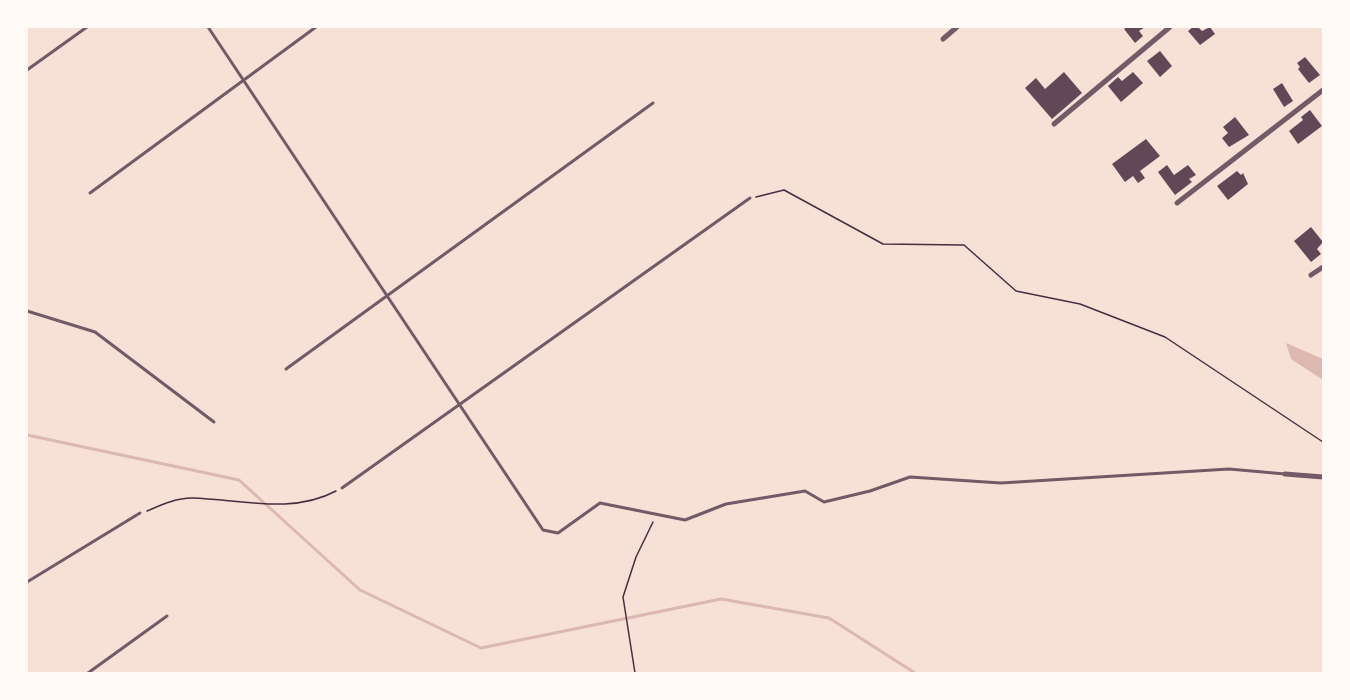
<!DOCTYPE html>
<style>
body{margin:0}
#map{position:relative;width:1350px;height:700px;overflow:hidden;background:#f7e1d7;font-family:"Sofia Sans Condensed",sans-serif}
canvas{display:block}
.frame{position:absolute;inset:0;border:28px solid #fffaf5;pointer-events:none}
</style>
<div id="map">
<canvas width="1350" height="700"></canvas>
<div class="frame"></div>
</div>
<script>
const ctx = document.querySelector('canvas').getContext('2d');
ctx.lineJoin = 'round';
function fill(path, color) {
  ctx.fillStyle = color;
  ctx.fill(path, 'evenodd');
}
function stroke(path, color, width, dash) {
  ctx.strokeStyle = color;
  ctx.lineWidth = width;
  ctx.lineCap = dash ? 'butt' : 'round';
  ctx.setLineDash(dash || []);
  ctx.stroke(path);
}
fill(new Path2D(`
 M 1286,343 L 1323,359 L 1323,380 L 1291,359 Z`), '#dcb8b0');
stroke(new Path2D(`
 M 27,435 L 239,480 L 360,590 L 481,648 L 721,599 L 829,618 L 915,673`), '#dcb8b0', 3);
fill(new Path2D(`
 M 1127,27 L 1145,27 L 1139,31 L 1143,36 L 1135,43 L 1124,29 Z
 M 1193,27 L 1198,27 L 1202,31 L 1210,27 L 1215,34 L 1200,45 L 1188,31 Z
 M 1160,51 L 1172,66 L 1160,77 L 1147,61 Z
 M 1305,57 L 1320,75 L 1309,83 L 1298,69 L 1300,67 L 1297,63 Z
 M 1064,72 L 1082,93 L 1052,119 L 1025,88 L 1036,78 L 1045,89 Z
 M 1133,72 L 1143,83 L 1121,102 L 1108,86 L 1118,77 L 1122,81 Z
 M 1282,83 L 1293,101 L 1284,107 L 1273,89 Z
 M 1310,110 L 1322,126 L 1298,144 L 1289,131 L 1303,120 L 1301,117 Z
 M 1235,117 L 1249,135 L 1229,147 L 1222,138 L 1228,133 L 1223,127 Z
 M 1146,139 L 1160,156 L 1140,171 L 1145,178 L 1138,183 L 1133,176 L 1125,182 L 1112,164 Z
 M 1167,165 L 1174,175 L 1188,165 L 1196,175 L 1189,179 L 1192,182 L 1175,195 L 1158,172 Z
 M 1237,171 L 1241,175 L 1243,173 L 1248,184 L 1228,200 L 1217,186 Z
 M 1311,227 L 1323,242 L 1317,249 L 1321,254 L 1311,262 L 1294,241 Z`), '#644757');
stroke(new Path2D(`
 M 756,197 L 784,190 L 883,244 L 964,245 L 1016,291 L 1080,304 L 1165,337 L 1323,442
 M 147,511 C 161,505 176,498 192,498 C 239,499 291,515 336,491
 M 635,673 L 623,597 L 636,557 L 653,522`), '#4a2c40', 1.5);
stroke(new Path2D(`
 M 208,27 L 543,530 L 558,533 L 600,503 L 685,520 L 726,504 L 805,491 L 824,502 L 870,491 L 910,477 L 1001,483 L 1229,469 L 1285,474
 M 27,70 L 87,27
 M 90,193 L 316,27
 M 27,311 L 95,332 L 214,422
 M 286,369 L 653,103
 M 342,488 L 750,198
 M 27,582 L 140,513
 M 88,673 L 167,616`), '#755966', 3);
stroke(new Path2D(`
 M 943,39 L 957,27
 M 1054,124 L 1170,27
 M 1177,203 L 1323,90
 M 1311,275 L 1323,267
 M 1285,474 L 1323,477`), '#755966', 5);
</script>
